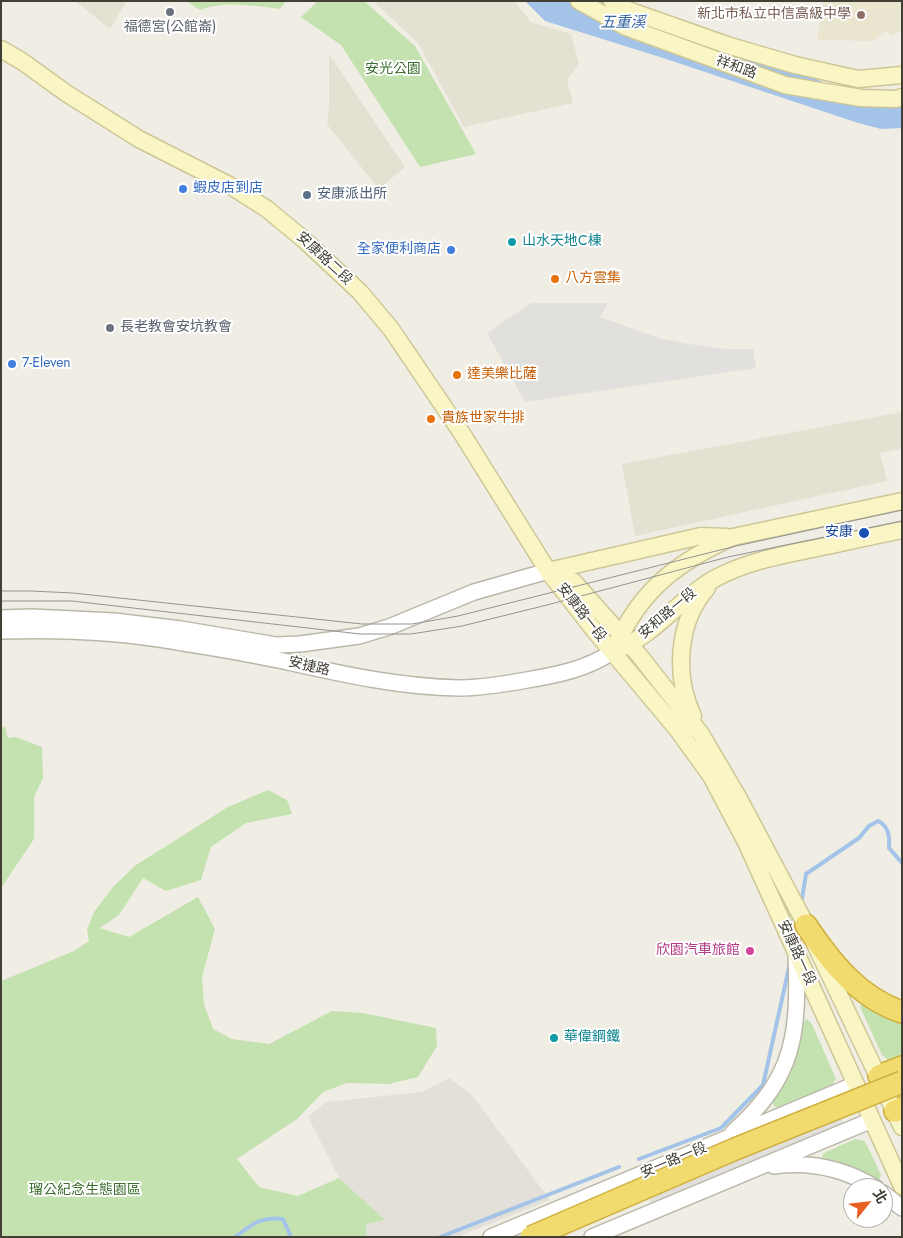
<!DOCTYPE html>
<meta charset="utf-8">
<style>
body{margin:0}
#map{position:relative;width:903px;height:1238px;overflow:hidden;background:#f0eee4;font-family:Jost,"Noto Sans TC",sans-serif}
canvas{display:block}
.frame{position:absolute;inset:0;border:2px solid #423f34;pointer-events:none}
.north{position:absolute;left:843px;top:1178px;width:50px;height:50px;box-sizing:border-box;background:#fff;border:1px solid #b3b2ae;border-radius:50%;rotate:61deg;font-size:14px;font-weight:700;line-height:20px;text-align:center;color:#423f34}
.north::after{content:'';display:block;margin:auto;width:18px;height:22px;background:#e85f24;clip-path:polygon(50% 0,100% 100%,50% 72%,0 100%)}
</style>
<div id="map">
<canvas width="903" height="1238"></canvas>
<div class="frame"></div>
<div class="north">北</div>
</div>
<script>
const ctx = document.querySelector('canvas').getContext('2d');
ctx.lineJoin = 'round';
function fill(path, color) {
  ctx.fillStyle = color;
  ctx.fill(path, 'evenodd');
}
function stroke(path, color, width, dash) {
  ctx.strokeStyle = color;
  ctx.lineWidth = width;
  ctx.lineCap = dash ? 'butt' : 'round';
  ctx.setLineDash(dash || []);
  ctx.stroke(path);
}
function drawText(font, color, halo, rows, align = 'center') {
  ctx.font = font + ' Jost,"Noto Sans TC",sans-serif';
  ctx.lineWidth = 4;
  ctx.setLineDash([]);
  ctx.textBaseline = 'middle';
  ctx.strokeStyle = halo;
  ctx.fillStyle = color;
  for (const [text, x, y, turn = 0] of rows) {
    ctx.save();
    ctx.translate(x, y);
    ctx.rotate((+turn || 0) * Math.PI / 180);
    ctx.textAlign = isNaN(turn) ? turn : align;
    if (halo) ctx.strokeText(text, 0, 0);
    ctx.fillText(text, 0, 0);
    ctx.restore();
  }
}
fill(new Path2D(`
 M 75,1 L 127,1 L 110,29 Z
 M 373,1 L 514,1 L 531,22 L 571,34 L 579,64 L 567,80 L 573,103 L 464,127 L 418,43 Z
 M 329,54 L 405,167 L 379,189 L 327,124 L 329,104 Z
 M 902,412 L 902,448 L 880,453 L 887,481 L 635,536 L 622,464 Z`), '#e4e1d2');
fill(new Path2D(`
 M 449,1078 L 471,1094 L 550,1200 L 457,1237 L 367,1237 L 366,1224 L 384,1220 L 339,1178 L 308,1117 L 326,1102 L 422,1092 Z`), '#e2e0d9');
fill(new Path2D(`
 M 823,1 L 902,1 L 902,29 L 891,36 L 886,30 L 874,41 L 817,40 Z`), '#e9e5cf');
fill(new Path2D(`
 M 186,1 L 286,1 L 280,9 C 254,6 225,0 200,10 Z
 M 318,1 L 364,1 L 415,46 L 476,154 L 420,167 L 341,45 L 301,17 Z
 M 5,726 L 8,738 L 16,737 L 42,747 L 43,778 L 34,797 L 34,839 L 1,888 L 1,728 Z
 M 268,790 L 287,800 L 292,814 L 246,823 L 211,847 L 201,880 L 166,891 L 143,878 L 119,915 L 100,928 L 129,937 L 198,897 L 215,929 L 202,977 L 204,1004 L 213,1029 L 232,1039 L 269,1044 L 332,1011 L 363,1013 L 436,1028 L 437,1046 L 418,1077 L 389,1084 L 347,1083 L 323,1092 L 297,1119 L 237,1159 L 259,1187 L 298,1196 L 339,1178 L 385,1220 L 366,1224 L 367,1237 L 1,1237 L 1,981 L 74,951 L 89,941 L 87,930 L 94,912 L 113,887 L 136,865 L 228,807 Z
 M 863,1003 L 902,1023 L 902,1058 L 889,1061 L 882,1055 L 860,1007 Z
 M 807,1019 L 812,1024 L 836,1079 L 831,1086 L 778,1107 L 775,1107 L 771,1100 L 791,1070 L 803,1023 Z
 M 855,1139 L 864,1141 L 867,1145 L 881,1175 L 879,1181 L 846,1165 L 823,1158 L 822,1155 L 824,1153 Z`), '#c4e2b0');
fill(new Path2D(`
 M 531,303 L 608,303 L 600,317 L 659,338 L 689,344 L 727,349 L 753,349 L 756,368 L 525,402 L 487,333 Z
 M 833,1101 L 845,1127 L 653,1207 L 643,1180 Z`), '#e1e0dc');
fill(new Path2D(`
 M 525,1 L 625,1 L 752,44 L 830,86 L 902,99 L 902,128 L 881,129 L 855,122 L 663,58 L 545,21 Z`), '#a4c3e9');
stroke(new Path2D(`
 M 802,899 L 806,874 L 859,838 L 869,826 L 878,821 C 889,826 890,837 889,848 L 902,863
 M 639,1159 L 721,1128 L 763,1085 L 790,963
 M 235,1237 C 252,1225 260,1216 283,1219 L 291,1237
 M 440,1237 L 619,1167`), '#a4c3e9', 4);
const tertiary = new Path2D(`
 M 1,618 L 32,617 L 114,621 L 181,629 L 276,645 L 300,644 L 359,636 L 389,627 L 474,592 L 548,571
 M 1,631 C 62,629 123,632 183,643 C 216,648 250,654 283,661 C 342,674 399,687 459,688 C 481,688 505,684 527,680 C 557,675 587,669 612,652
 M 733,1132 C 795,1077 799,1034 796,955
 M 774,1166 C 810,1161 845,1169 876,1188
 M 883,1193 L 902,1208
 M 491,1237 L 856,1084
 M 592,1237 L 872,1120`);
const secondary = new Path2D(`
 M 579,1 L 626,27 L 785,85 L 861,98 L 896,99 L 902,97
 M 612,1 L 628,10 L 727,45 L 795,65 L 858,79 L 902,75
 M 1,49 L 23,62 L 66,93 L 139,139 L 229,185 L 267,209 L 302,238 L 360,292 L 391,329 L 461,432 L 548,571 L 594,630 L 677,729 L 711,776 L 746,842 L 902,1186
 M 548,571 L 701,536 L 727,537
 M 550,572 L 574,582 L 639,655 L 701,734 L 738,797 L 806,925 L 902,1127
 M 617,643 C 642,589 679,561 733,537 L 902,501
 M 619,649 C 657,633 678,600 714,579 C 745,562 778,556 812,549 C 842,543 872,536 902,530
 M 693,716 C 674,676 677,622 707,588`);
const motorway = new Path2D(`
 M 806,925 C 830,961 859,998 902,1012
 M 879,1076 L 902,1067
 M 895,1111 L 902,1108`);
stroke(tertiary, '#bbb7a8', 18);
stroke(secondary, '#cdc797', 19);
stroke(motorway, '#cfb03f', 24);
stroke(tertiary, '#fff', 15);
stroke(secondary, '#faf5c5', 16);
stroke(motorway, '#f1da6e', 21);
stroke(new Path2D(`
 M 1,591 L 31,591 L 73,593 L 362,624 L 412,624 L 458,616 L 736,546 L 902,510
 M 1,601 L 72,601 L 360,634 L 411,634 L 462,626 L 547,605 L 728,557 L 902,521`), '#939393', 1);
const motorwayBridge = new Path2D(`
 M 531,1237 L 735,1149 L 902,1082`);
stroke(motorwayBridge, '#cfb03f', 24, []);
stroke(motorwayBridge, '#f1da6e', 21);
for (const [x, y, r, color] of [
 [170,12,5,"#6b7280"],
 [861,15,5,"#8d6e63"],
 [183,189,5,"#3f7fe0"],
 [307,195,5,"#5c6f8a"],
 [512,242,5,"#0f9aa8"],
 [451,250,5,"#3f7fe0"],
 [555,279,5,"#e8710a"],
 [110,328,5,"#6b7280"],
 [12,364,5,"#3f7fe0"],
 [457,375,5,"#e8710a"],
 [431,419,5,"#e8710a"],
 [864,533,6,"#1a4fb4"],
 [750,951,5,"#d1479c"],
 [554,1038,5,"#0f9aa8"]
]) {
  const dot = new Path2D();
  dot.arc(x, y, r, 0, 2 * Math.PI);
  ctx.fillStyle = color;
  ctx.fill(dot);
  stroke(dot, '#fff', 2);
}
drawText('14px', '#785e54', '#fff', [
 ["新北市私立中信高級中學",851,15]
], 'right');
drawText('14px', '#5b616d', '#fff', [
 ["福德宮(公館崙)",170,28],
 ["長老教會安坑教會",120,328,"left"]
]);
drawText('14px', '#423f34', '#fff', [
 ["祥和路",736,68,20],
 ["安康路二段",324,259,43],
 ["安康路一段",581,613,52],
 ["安和路一段",668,614,-40],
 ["安捷路",309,667,13],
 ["安康路一段",796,953,65],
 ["安一路一段",674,1161,-23]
]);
drawText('14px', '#3c6e2d', '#fff', [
 ["安光公園",393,70],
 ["瑠公紀念生態園區",85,1191]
]);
drawText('14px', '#366cbe', '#fff', [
 ["蝦皮店到店",193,189],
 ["全家便利商店",441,250,"right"],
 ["7-Eleven",22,364]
], 'left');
drawText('14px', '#4e5e75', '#fff', [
 ["安康派出所",317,195]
], 'left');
drawText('14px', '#0d838f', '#fff', [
 ["山水天地C棟",522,242],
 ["華偉鋼鐵",564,1038]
], 'left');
drawText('14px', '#c56008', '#fff', [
 ["八方雲集",565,279],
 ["達美樂比薩",467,375],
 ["貴族世家牛排",441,419]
], 'left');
drawText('14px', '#164399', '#fff', [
 ["安康",853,533]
], 'right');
drawText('14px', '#b23c85', '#fff', [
 ["欣園汽車旅館",740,951]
], 'right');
drawText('italic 15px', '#3766a4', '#fff', [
 ["五重溪",623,23]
]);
</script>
